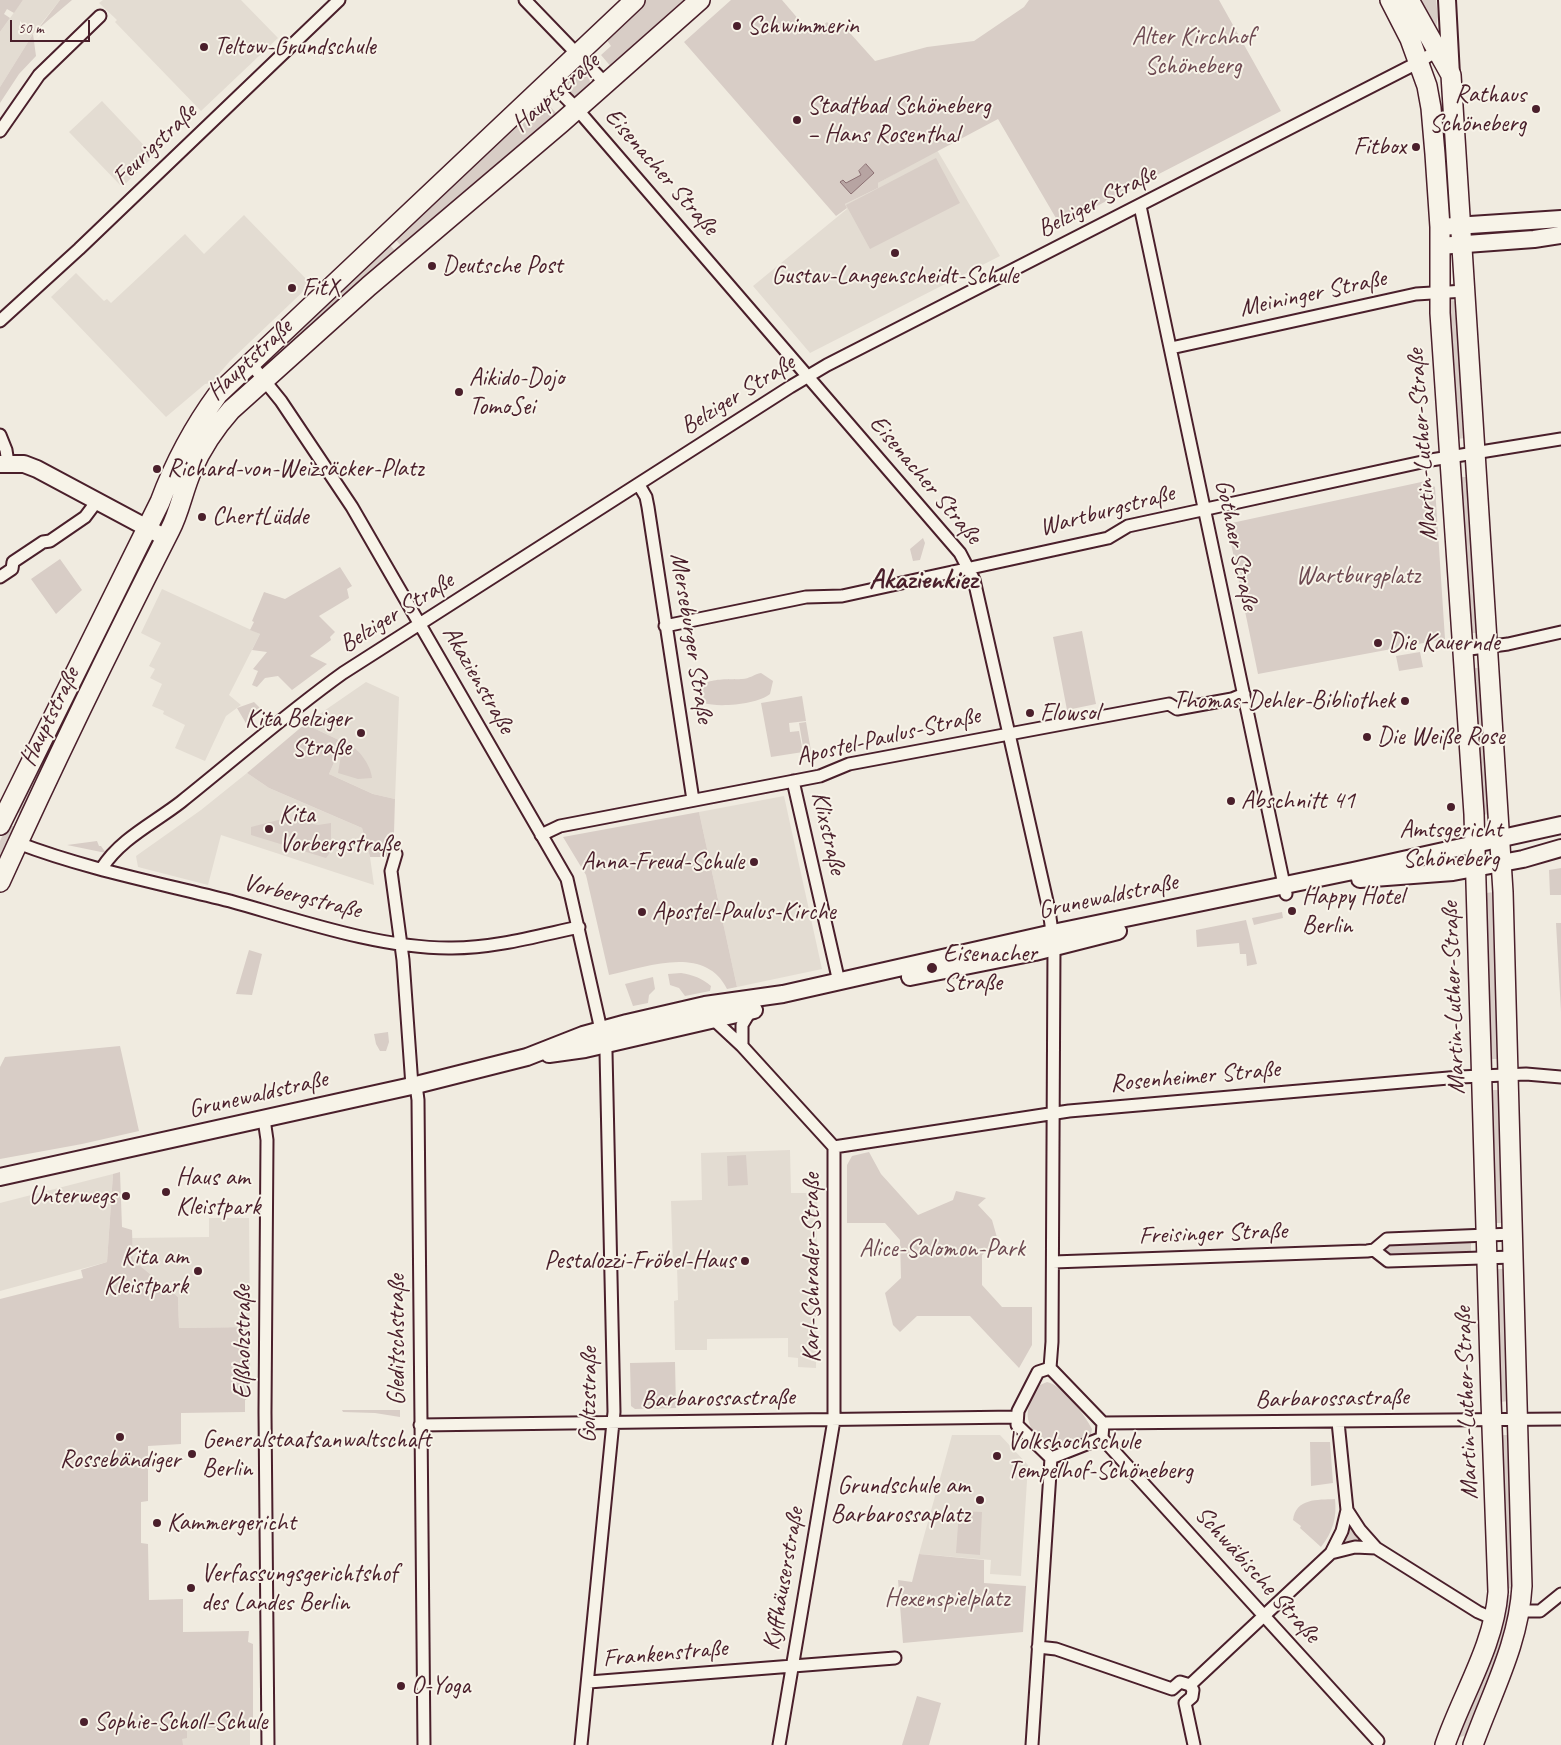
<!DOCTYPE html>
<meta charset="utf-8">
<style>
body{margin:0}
#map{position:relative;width:1561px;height:1745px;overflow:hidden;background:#f0ebe0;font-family:Caveat,sans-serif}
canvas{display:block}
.scale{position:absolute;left:10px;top:20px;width:80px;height:22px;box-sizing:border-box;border:2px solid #4a1f2b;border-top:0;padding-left:6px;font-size:15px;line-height:18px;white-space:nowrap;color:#4a1f2b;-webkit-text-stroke:4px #f7f3e8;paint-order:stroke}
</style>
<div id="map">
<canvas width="1561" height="1745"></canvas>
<div class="scale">50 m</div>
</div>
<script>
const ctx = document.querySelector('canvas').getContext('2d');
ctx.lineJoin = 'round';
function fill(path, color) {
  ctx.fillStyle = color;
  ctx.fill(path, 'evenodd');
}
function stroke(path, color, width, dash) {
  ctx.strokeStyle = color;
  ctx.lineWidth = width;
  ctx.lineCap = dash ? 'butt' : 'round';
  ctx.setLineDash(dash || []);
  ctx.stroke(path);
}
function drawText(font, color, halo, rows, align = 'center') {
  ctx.font = font + ' Caveat,sans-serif';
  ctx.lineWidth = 4;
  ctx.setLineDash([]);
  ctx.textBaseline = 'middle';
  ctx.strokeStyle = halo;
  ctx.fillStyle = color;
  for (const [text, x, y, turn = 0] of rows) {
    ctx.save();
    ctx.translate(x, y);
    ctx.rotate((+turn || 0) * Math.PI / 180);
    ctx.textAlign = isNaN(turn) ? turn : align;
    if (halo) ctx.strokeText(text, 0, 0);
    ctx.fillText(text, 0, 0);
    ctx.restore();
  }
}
fill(new Path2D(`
 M 23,0 L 60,0 L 33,34 L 0,87 L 0,32 Z
 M 103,0 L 241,0 L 278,38 L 201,111 L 115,22 L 117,20 L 99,3 Z
 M 102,101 L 154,156 L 122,187 L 69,132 Z
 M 937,150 L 1000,256 L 810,353 L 753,286 L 847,209 L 845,204 L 878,188 L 878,183 Z
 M 244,215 L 311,284 L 230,361 L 211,383 L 205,384 L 166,417 L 51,297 L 76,273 L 104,301 L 107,299 L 111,303 L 185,234 L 204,254 Z
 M 162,589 L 260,634 L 229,695 L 241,705 L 226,716 L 205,761 L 175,748 L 185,725 L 163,714 L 164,711 L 152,706 L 162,684 L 150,678 L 155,669 L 149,666 L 161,643 L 141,633 Z
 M 366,682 L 399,697 L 395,799 L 373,794 L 329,774 L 343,742 L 305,724 Z
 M 247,773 L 269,788 L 362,828 L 370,857 L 374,885 L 221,835 L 208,885 L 138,867 L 136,856 L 201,810 Z
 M 784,796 L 822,969 L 737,987 L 699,812 Z
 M 790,1150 L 791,1193 L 817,1193 L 816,1368 L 798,1367 L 798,1358 L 788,1357 L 788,1338 L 707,1339 L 707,1350 L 675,1350 L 674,1301 L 678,1300 L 677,1266 L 673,1266 L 671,1201 L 702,1200 L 701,1153 Z
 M 113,1174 L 107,1262 L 0,1291 L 0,1203 Z
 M 209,1218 L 249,1218 L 250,1327 L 179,1328 L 178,1297 L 133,1260 L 132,1238 L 209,1237 Z
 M 952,1435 L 1000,1435 L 1028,1465 L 1021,1576 L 990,1574 L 991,1560 L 919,1554 Z
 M 0,1706 L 172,1729 L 250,1728 L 250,1745 L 0,1745 Z`), '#e3dcd2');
fill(new Path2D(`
 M 0,0 L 23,0 L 14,13 L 7,9 L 4,14 L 10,18 L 0,32 Z
 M 60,0 L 72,0 L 38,29 Z
 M 646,0 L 690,0 L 613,69 L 601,55 L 611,46 L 606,39 Z
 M 731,0 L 782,0 L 812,35 L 827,22 L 832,27 L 841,23 L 875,61 L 927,47 L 974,41 L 1024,7 L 1029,0 L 1219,0 L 1281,111 L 1060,225 L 998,119 L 878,183 L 878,188 L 845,204 L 847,208 L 836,216 L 684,42 Z
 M 1421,0 L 1436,0 L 1438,17 L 1436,28 Z
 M 33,34 L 36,56 L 19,74 L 0,103 L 0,87 Z
 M 583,69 L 589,74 L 590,83 L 579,96 L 573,97 L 564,89 L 563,83 L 576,70 Z
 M 543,99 L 559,116 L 403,248 L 395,239 Z
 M 936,158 L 960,203 L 870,249 L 846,205 Z
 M 389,244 L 397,253 L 280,355 L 276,351 Z
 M 1450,300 L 1457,301 L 1465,438 L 1457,439 Z
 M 1460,477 L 1467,477 L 1478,633 L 1470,633 Z
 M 1426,481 L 1435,487 L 1445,639 L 1258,674 L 1227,524 Z
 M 923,538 L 925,543 L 920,560 L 913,561 L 910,549 Z
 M 60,559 L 82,590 L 56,614 L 31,579 Z
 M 340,567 L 352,586 L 347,589 L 349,598 L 319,616 L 335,632 L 330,637 L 331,640 L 310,656 L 327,664 L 292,690 L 278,676 L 265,678 L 257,687 L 252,685 L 258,671 L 253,669 L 267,652 L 252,650 L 260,634 L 250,630 L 254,622 L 252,621 L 264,592 L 285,599 Z
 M 1082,631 L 1096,704 L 1067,710 L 1053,637 Z
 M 1420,652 L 1423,667 L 1399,671 L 1396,656 Z
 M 1472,668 L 1480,668 L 1490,814 L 1483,815 Z
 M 761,673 L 773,681 L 770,694 C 758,704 719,708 704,703 C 687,675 729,680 742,679 C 749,679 755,674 761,673 Z
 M 802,696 L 806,721 L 789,723 L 790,732 L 799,731 L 803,752 L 771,757 L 761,703 L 785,699 L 788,716 L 785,699 Z
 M 254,702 L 263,711 L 247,725 L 237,708 Z
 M 806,722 L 811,751 L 804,752 L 799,723 Z
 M 305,724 L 343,742 L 329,774 L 373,794 L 395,799 L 394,833 L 389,837 L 391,846 L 386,857 L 370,857 L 362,828 L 269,788 L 247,773 Z
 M 50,737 L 61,743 L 25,816 L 15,811 Z
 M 347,743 C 358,748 371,765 372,778 L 358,779 L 338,773 L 341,755 Z
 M 699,812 L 737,987 L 727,989 C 705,944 646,967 609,975 L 586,875 L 563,837 Z
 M 286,818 L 318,825 L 331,823 L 331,851 L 326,858 L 251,835 L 251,827 Z
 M 8,824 L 19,829 L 0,868 L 0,841 Z
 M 97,841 L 99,846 L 101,846 L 106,853 L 67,845 Z
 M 1561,868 L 1561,895 L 1550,895 L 1549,870 Z
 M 1494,892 L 1499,1059 L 1491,1059 L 1486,893 Z
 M 1282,912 L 1283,918 L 1254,925 L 1252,918 Z
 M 1246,920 L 1257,964 L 1247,966 L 1246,954 L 1240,954 L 1239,943 L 1197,947 L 1196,930 Z
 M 1556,923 L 1561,923 L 1561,1012 Z
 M 249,950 L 262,954 L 252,995 L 236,994 Z
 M 681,973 C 693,975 702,978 711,986 L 710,991 L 685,996 L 679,988 L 670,985 L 668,974 Z
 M 653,977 L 655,989 L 649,995 L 648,1003 L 633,1006 L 625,984 Z
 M 388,1032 L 389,1042 L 386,1051 L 380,1051 L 376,1044 L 374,1034 Z
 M 120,1046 L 139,1131 L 82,1144 L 0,1159 L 0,1067 L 5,1057 Z
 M 1491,1090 L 1500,1090 L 1503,1223 L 1495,1223 Z
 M 869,1152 L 881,1174 L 918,1215 L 953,1200 L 956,1191 L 986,1198 L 978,1205 L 992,1220 L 998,1241 L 982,1255 L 982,1285 L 1002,1307 L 1032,1307 L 1032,1345 L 1019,1368 L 970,1316 L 917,1316 L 900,1332 L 893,1325 L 885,1293 L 901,1278 L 900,1240 L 885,1223 L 847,1223 L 847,1165 L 852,1156 Z
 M 746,1155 L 748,1185 L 728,1186 L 727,1156 Z
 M 120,1172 L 122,1227 L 132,1230 L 133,1260 L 178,1297 L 179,1328 L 250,1327 L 250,1397 L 245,1400 L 245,1412 L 181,1413 L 181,1444 L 148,1446 L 148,1501 L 141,1502 L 141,1543 L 148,1544 L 149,1600 L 183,1599 L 183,1632 L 249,1631 L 248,1642 L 253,1644 L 253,1725 L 250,1728 L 187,1728 L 187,1738 L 182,1739 L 183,1745 L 0,1745 L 0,1299 L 83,1278 L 81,1270 L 107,1262 L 113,1174 Z
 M 1471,1240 L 1471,1254 L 1388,1257 L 1383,1255 L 1384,1244 Z
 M 1496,1269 L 1505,1269 L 1509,1401 L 1500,1402 Z
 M 675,1362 L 676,1408 L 635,1409 L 631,1406 L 630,1363 Z
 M 1047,1382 C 1064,1386 1084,1414 1092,1429 L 1091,1435 C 1082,1439 1067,1447 1057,1446 C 1041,1445 1025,1427 1028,1410 C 1030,1402 1036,1393 1040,1385 Z
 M 342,1410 L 400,1410 L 400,1417 L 375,1413 L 343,1412 Z
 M 1501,1435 L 1510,1435 L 1513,1589 L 1506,1588 Z
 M 1310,1442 L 1330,1442 L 1333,1483 L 1311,1486 Z
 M 1335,1499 C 1337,1517 1333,1532 1321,1547 L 1300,1528 L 1301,1526 L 1293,1520 C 1296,1498 1317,1500 1335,1499 Z
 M 959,1511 L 982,1512 L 980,1555 L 956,1553 Z
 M1344 1536a7 7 0 1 1 14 0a7 7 0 1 1-14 0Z
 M 919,1554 L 984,1560 L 984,1583 L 1026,1586 L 1023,1632 L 903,1643 L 898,1580 L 912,1582 Z
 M 1506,1595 L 1513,1595 L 1502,1647 L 1467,1735 L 1460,1737 L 1459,1734 Z
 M 917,1696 L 941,1703 L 929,1745 L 902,1745 Z`), '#d8cdc6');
const water = new Path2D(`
 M 866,164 L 874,173 L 851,194 L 840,182 L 843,180 L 846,183 L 861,175 L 859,171 Z`);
fill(water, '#b7a4a2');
stroke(water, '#8b6f72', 1);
const street = new Path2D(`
 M 525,0 L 606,84
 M 550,82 L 577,109 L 960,553 L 974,580 L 1049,910 L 1054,947 L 1052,1342 L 1050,1368
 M 0,131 L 39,75 L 100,16
 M 1140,206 L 1286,894
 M 0,321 L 79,249 L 339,0
 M 1171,348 L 1416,294 L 1465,291
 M 251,364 L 281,401 L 352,507 L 567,879 L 606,1052 L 614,1412 L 581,1745
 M 0,435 L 6,450 L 8,463
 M 639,485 L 646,497 L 648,507 L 693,800
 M 0,577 L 12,569 L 13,562 L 43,542 L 50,541 L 85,517 L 97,501
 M 665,626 L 806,597 L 842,596 L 1108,538 L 1128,526 L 1188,513 L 1431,460 L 1561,439
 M 1462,650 L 1508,644 L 1561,632
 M 793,781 L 839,982
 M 541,835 L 560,826 L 820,776 L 849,764 L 1169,704 L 1177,709 L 1232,699 L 1244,694
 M 18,843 C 86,869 159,883 230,901 C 298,920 381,949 452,948 C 495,948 537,936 579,927
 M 396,854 L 391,871 L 403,960 L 412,1086
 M 102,868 C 120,839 154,823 181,802 C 235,759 287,713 343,673 L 790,387 L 827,365 L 1419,62 L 1441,48
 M 713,1019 L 742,1046 L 834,1147
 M 742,1046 L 742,1025 L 751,1010
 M 416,1085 L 418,1100 L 424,1745
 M 264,1119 L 267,1140 L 265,1412 L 268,1745
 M 834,1147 L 1069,1111 L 1460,1077 L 1526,1074 L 1561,1077
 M 1374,1250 L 1388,1261 L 1513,1257
 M 1053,1262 L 1367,1251 L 1374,1250 L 1387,1239 L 1513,1234
 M 1050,1368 L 1103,1423 L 1102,1438 L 1051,1458 L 1017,1425 L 1018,1411 L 1038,1372 Z
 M 1338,1422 L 1347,1510 L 1360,1530 L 1376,1548 L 1478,1612 L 1494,1619
 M 1103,1423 L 1561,1419
 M 420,1425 L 1017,1417
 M 1102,1438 L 1378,1741
 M 1331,1553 L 1355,1547 L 1376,1548
 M 1520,1611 L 1540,1611 L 1561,1594
 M 1038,1647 L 1056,1649 L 1172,1689
 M 589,1682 L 895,1658
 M 1190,1685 L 1331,1553 L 1342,1531 L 1347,1510
 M 1172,1689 L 1180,1682 L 1190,1685 L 1193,1690 L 1192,1697 L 1185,1703
 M 1185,1703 L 1194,1745
 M 779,1745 L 834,1420 L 834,1147
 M 1032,1745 L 1051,1458`);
const secondary = new Path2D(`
 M 1447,0 L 1451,75
 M 1440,227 L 1561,219
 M 1439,246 L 1534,239 L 1561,235
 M 0,464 L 24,464 L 37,469 L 166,538
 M 1360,879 L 1453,872 L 1523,859 L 1561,848
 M 910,977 L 1035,952 L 1118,931
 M 549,1054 L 585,1049 L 754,1010
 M 0,1177 L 416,1085 L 527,1057 L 583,1035 L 627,1023 L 705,1005 L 783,994 L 1053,933 L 1353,871 L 1561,825`);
const primary = new Path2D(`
 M 1390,0 L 1410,39 L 1427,86 L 1431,108 L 1435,154 L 1440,227 L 1440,313 L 1474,814 L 1491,1400 L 1498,1592 C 1494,1646 1462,1695 1445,1745
 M 1409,0 L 1451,75 L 1503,892 L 1522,1586 C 1519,1643 1492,1692 1473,1745
 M 0,825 L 160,502 C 175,462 193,428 218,394 L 635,0
 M 0,882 C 54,763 111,646 170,530 C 180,511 183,490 192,470 C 202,447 215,428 231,410 L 369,286 L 561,123 L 700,0`);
stroke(street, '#4a1f2b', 15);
stroke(secondary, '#4a1f2b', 20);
stroke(primary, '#4a1f2b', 22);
stroke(street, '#f7f3e8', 11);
stroke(secondary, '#f7f3e8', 16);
stroke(primary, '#f7f3e8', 19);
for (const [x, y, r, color] of [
 [737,26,5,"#4a1f2b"],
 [204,47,5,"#4a1f2b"],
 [1536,109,5,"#4a1f2b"],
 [797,120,5,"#4a1f2b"],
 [1416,147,5,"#4a1f2b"],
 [895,253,5,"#4a1f2b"],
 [432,266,5,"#4a1f2b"],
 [292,288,5,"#4a1f2b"],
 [459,392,5,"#4a1f2b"],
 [157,469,5,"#4a1f2b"],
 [202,517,5,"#4a1f2b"],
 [1378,643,5,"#4a1f2b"],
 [1405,701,5,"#4a1f2b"],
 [1030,713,5,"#4a1f2b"],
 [361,733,5,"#4a1f2b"],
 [1367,737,5,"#4a1f2b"],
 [1231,801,5,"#4a1f2b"],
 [1451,807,5,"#4a1f2b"],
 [269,829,5,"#4a1f2b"],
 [754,862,5,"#4a1f2b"],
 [1292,911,5,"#4a1f2b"],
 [642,912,5,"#4a1f2b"],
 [932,968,6,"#4a1f2b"],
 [166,1192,5,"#4a1f2b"],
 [126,1196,5,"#4a1f2b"],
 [745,1261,5,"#4a1f2b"],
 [198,1271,5,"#4a1f2b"],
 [120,1437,5,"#4a1f2b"],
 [192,1454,5,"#4a1f2b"],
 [997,1456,5,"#4a1f2b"],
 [980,1500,5,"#4a1f2b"],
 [157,1523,5,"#4a1f2b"],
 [191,1588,5,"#4a1f2b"],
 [401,1686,5,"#4a1f2b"],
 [84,1722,5,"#4a1f2b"]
]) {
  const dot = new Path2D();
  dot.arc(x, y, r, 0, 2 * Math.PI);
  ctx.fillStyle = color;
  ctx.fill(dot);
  stroke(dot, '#f7f3e8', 2);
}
drawText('25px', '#4a1f2b', '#f7f3e8', [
 ["Schwimmerin",747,26],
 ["Teltow-Grundschule",214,47],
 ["Rathaus",1526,95,"right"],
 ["Schöneberg",1526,124,"right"],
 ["Stadtbad Schöneberg",807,106],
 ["– Hans Rosenthal",807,135],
 ["Fitbox",1406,147,"right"],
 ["Deutsche Post",442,266],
 ["Gustav-Langenscheidt-Schule",895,276,"center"],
 ["FitX",302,288],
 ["Aikido-Dojo",469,378],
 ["TomoSei",469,407],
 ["Richard-von-Weizsäcker-Platz",167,469],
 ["ChertLüdde",212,517],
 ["Die Kauernde",1388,643],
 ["Thomas-Dehler-Bibliothek",1395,701,"right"],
 ["Flowsol",1040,713],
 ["Kita Belziger",351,719,"right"],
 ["Straße",351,748,"right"],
 ["Die Weiße Rose",1377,737],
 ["Abschnitt 41",1241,801],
 ["Kita",279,815],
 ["Vorbergstraße",279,844],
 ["Amtsgericht",1451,830,"center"],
 ["Schöneberg",1451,859,"center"],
 ["Anna-Freud-Schule",744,862,"right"],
 ["Happy Hotel",1302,897],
 ["Berlin",1302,926],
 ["Apostel-Paulus-Kirche",652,912],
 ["Eisenacher",943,954],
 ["Straße",943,983],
 ["Haus am",176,1178],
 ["Kleistpark",176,1207],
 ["Unterwegs",116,1196,"right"],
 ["Kita am",188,1257,"right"],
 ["Kleistpark",188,1286,"right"],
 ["Pestalozzi-Fröbel-Haus",735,1261,"right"],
 ["Generalstaatsanwaltschaft",202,1440],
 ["Berlin",202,1469],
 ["Volkshochschule",1007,1442],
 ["Tempelhof-Schöneberg",1007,1471],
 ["Rossebändiger",120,1460,"center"],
 ["Grundschule am",970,1486,"right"],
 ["Barbarossaplatz",970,1515,"right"],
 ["Kammergericht",167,1523],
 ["Verfassungsgerichtshof",201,1574],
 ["des Landes Berlin",201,1603],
 ["O-Yoga",411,1686],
 ["Sophie-Scholl-Schule",94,1722]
], 'left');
drawText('25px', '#6e4a52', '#f7f3e8', [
 ["Alter Kirchhof",1193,37],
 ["Schöneberg",1193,66],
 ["Wartburgplatz",1358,576],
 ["Alice-Salomon-Park",942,1249],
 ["Hexenspielplatz",947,1599]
]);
drawText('25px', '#4a1f2b', '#f7f3e8', [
 ["Hauptstraße",556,93,-41],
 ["Feurigstraße",155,145,-44],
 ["Eisenacher Straße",661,172,49],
 ["Belziger Straße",1097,202,-27],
 ["Meininger Straße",1313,294,-12],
 ["Hauptstraße",250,360,-43],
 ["Belziger Straße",738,395,-32],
 ["Martin-Luther-Straße",1423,445,-94],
 ["Eisenacher Straße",925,480,50],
 ["Wartburgstraße",1107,511,-15],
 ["Gothaer Straße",1236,545,78],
 ["Belziger Straße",397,613,-32],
 ["Merseburger Straße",691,638,81],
 ["Akazienstraße",478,680,60],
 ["Hauptstraße",50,717,-64],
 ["Apostel-Paulus-Straße",888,737,-13],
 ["Klixstraße",828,833,77],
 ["Vorbergstraße",302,897,14],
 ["Grunewaldstraße",1108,897,-12],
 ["Martin-Luther-Straße",1454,998,-92],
 ["Rosenheimer Straße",1195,1077,-5],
 ["Grunewaldstraße",258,1095,-13],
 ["Freisinger Straße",1213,1234,-2],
 ["Karl-Schrader-Straße",812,1268,-90],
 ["Gleditschstraße",397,1340,-90],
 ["Elßholzstraße",243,1342,-90],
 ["Goltzstraße",589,1395,-89],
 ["Barbarossastraße",718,1399,-1],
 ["Barbarossastraße",1332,1399,-1],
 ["Martin-Luther-Straße",1467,1403,-92],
 ["Schwäbische Straße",1257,1575,48],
 ["Kyffhäuserstraße",784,1579,-80],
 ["Frankenstraße",665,1654,-5]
]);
drawText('bold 28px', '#4a1f2b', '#f7f3e8', [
 ["Akazienkiez",923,581]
]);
</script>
